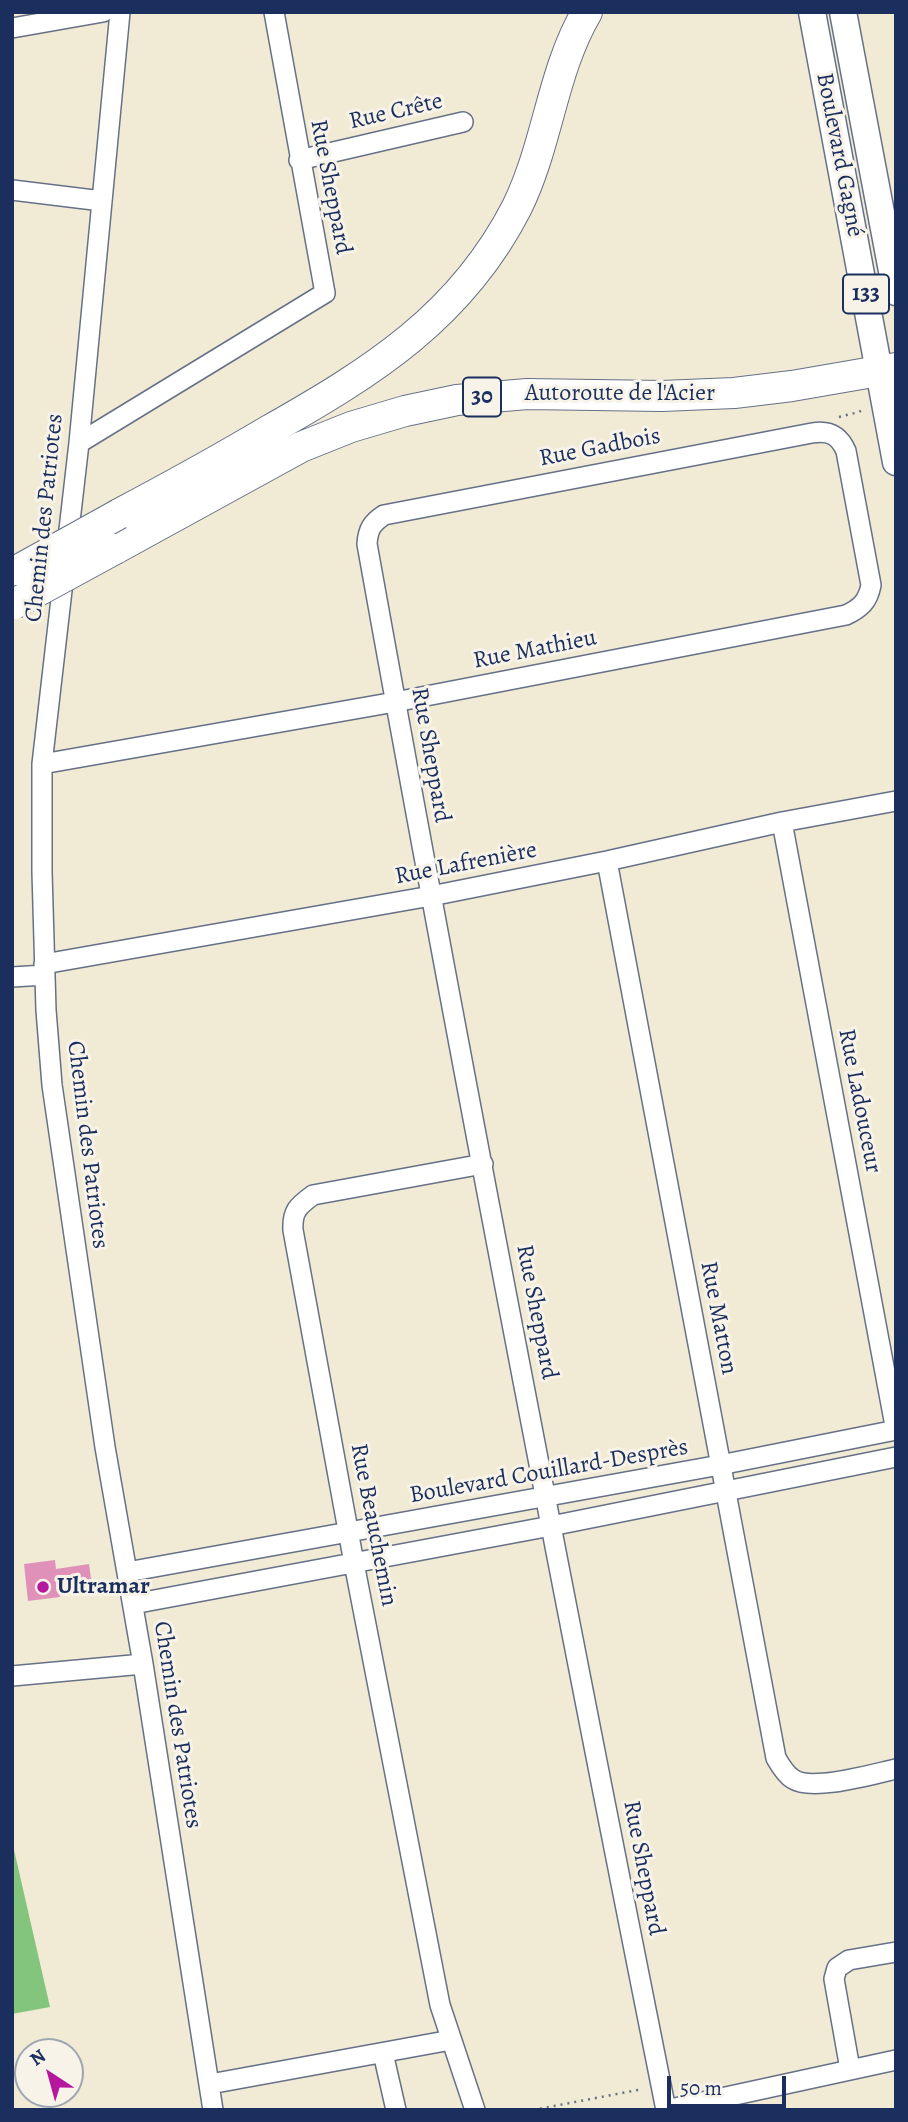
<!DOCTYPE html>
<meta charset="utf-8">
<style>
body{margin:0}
#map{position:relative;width:908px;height:2122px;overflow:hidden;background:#f1ead4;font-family:Alegreya,serif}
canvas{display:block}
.frame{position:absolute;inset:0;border:14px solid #1b2f5e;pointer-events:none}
.north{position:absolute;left:14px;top:2038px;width:70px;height:70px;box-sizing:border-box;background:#f7f3e8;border:2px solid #9fa5b1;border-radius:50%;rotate:324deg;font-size:19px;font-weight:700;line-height:28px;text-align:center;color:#1b2f5e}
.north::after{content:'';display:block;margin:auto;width:24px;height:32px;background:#b5179e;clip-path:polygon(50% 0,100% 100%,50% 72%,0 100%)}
.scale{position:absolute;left:667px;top:2076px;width:119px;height:32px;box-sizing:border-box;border:4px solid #1b2f5e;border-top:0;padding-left:9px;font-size:21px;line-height:24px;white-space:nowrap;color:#1b2f5e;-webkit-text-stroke:5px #f7f3e8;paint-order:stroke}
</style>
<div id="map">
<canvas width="908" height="2122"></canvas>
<div class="frame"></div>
<div class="north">N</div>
<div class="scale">50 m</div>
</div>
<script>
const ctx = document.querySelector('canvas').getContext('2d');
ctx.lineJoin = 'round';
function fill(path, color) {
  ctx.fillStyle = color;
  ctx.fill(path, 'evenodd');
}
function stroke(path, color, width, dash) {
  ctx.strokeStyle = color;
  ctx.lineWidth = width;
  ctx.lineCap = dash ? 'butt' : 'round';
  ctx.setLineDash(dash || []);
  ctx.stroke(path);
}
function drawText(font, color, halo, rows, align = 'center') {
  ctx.font = font + ' Alegreya,serif';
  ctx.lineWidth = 6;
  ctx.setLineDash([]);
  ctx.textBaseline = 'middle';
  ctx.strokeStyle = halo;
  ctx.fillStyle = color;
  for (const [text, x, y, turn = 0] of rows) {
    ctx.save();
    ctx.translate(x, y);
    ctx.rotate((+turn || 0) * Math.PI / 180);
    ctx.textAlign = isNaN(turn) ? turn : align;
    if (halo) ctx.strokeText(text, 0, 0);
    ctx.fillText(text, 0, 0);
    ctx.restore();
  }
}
fill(new Path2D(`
 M 12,1841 L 50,2007 L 12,2014 Z`), '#84c57d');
fill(new Path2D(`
 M 55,1560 L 56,1569 L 89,1564 L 92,1586 L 59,1591 L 60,1597 L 28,1601 L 24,1564 Z`), '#e091ba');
const minor = new Path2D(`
 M 120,12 L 79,443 L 42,764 L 42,872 L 46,1010 L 52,1085 L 105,1447 L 143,1664 L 213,2110
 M 12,28 L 103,12
 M 299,160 L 463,122
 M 12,190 L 102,201
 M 79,443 L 325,293 L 274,12
 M 42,764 L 395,702 L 846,615 C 861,608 868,601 871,585 L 846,451 C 839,435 829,430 812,433 L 384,515 C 372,523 368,529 367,544 C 461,1067 562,1589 666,2110
 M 782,822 L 896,1431
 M 607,861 L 776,1758 C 780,1765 786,1775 793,1779 C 812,1792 873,1774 896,1769
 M 44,964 L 431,896 L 607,861 L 782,822 L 896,801
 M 12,977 L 45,975
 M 127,1572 L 720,1465 L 896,1430
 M 133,1604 L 551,1526 L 896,1457
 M 12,1676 L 143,1664
 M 383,2053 L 396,2110
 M 850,2069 L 834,1979 L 837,1968 L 849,1960 L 896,1952
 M 210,2084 L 451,2040
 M 475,2110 L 440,2005 L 354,1563 L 293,1230 C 292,1211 298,1206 313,1195 L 483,1164
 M 666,2110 L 896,2060`);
const major = new Path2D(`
 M 812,12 L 896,462
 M 843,12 L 896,292`);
const highway = new Path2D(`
 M 119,514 C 170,487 219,460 268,431 C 372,372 461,317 517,207 C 548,144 552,71 587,12
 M 115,549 L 301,447 L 351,427 L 405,411 L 457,400 L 527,394 L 662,396 L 734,393 L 792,386 L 896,368`);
stroke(minor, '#667087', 22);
stroke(major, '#667087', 29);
stroke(highway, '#667087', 32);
stroke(new Path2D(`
 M 839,417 L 859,412 L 865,408
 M 533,2110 L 643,2089`), '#667087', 2.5, [2, 5]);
stroke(minor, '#fff', 19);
stroke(major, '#fff', 26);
stroke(highway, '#fff', 30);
const highwayBridge = new Path2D(`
 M 18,570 L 119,514
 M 14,604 L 115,549`);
stroke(highwayBridge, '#667087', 32, []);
stroke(highwayBridge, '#fff', 30);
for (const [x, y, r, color] of [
 [43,1587,7,"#b5179e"]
]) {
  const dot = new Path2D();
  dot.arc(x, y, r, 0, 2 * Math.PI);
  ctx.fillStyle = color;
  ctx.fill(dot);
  stroke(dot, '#f7f3e8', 2.5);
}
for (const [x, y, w] of [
 [866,294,46],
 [482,397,38]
]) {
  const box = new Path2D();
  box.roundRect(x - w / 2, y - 19.5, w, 39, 5);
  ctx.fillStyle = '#f7f3e8';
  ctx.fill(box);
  stroke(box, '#1b2f5e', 2);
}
drawText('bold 23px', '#1b2f5e', null, [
 ["133",866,294],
 ["30",482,397]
]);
drawText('24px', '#1b2f5e', '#f7f3e8', [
 ["Rue Crête",396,112,-13],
 ["Boulevard Gagné",839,155,79],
 ["Rue Sheppard",330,187,79],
 ["Autoroute de l'Acier",620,394],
 ["Rue Gadbois",600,448,-11],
 ["Chemin des Patriotes",45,518,-84],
 ["Rue Mathieu",535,650,-11],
 ["Rue Sheppard",430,755,80],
 ["Rue Lafrenière",466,864,-11],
 ["Rue Ladouceur",859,1101,79],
 ["Chemin des Patriotes",87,1145,83],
 ["Rue Sheppard",536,1312,79],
 ["Rue Matton",718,1318,79],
 ["Boulevard Couillard-Desprès",549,1472,-10],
 ["Rue Beauchemin",373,1525,79],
 ["Chemin des Patriotes",177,1725,81],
 ["Rue Sheppard",643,1868,79]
]);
drawText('bold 24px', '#1b2f5e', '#f7f3e8', [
 ["Ultramar",57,1587]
], 'left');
</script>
